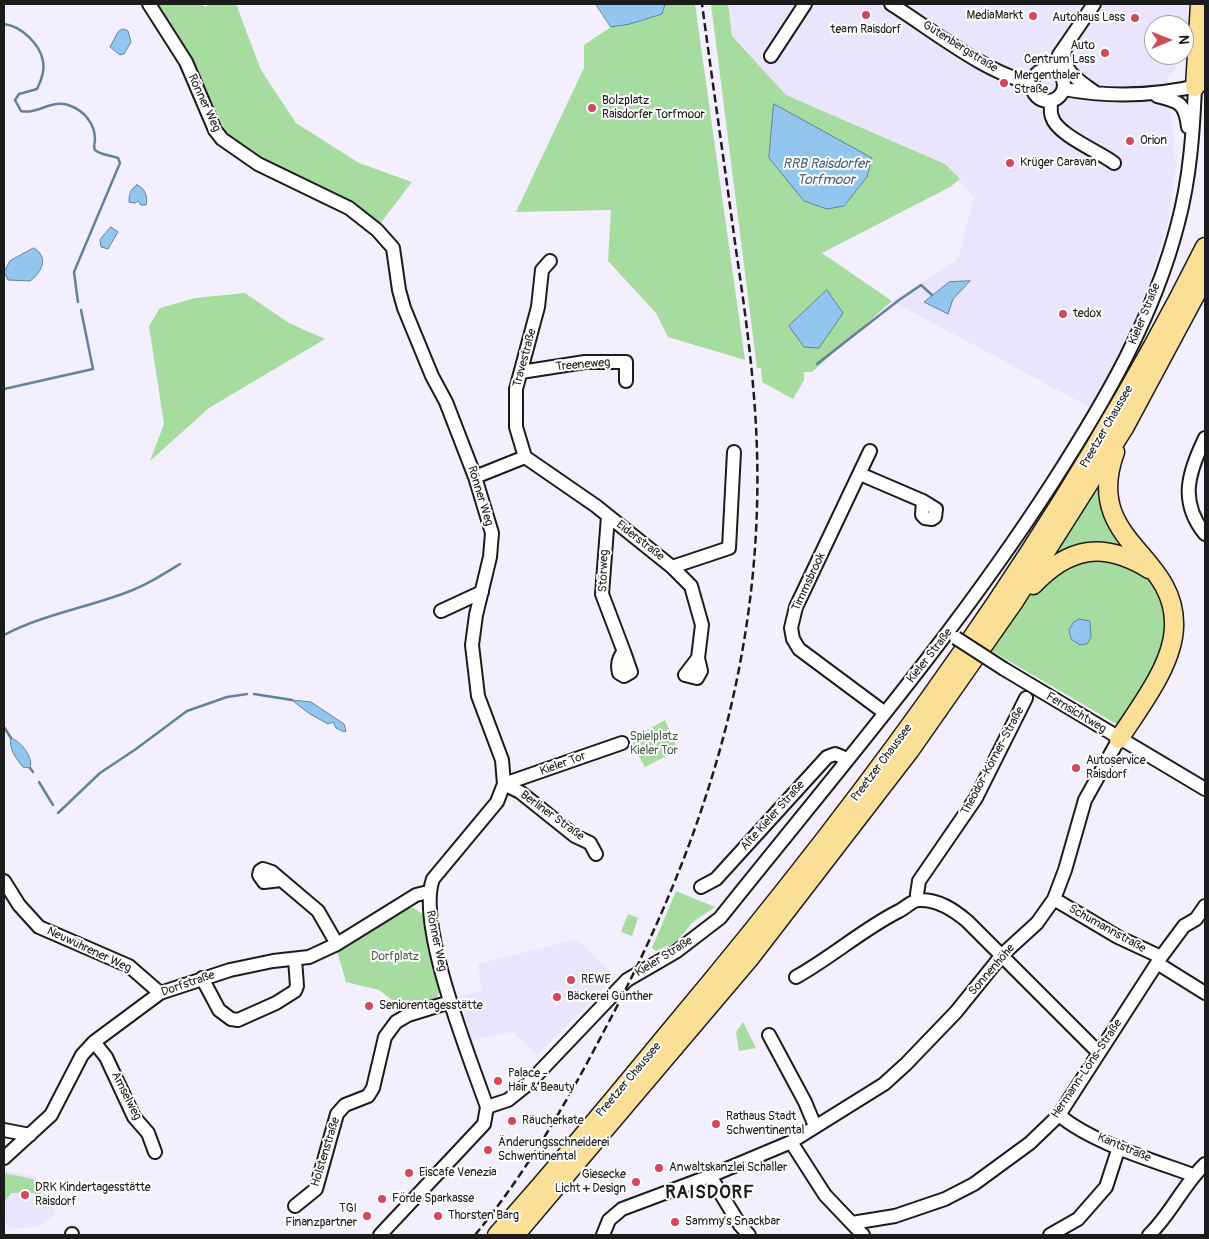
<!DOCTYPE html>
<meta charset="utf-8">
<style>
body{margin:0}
#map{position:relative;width:1209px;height:1239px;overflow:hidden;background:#f3effe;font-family:Pangolin,sans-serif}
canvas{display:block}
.frame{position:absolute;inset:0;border:5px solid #1c1c1c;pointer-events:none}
.north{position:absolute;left:1144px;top:15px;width:50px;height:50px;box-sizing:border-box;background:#fff;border:1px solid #a4a4a4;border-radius:50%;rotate:89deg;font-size:14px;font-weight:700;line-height:20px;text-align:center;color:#1c1c1c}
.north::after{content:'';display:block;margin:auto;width:18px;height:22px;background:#d1495b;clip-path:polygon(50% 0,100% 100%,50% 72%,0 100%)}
</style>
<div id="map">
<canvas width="1209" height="1239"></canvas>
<div class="frame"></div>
<div class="north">N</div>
</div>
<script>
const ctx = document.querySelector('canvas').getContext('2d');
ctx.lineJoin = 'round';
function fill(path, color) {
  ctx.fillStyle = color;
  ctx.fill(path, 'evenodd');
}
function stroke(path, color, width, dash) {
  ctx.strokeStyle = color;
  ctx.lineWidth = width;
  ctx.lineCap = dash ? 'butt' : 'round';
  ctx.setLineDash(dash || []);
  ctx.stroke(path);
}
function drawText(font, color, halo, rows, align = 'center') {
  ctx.font = font + ' Pangolin,sans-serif';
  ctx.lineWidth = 4;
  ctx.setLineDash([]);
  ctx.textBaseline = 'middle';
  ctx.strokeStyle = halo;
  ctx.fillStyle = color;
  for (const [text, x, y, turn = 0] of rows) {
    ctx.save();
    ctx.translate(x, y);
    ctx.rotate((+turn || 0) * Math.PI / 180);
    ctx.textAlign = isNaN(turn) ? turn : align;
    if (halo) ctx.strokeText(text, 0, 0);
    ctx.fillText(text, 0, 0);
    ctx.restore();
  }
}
fill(new Path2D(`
 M 728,4 L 1191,4 L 1184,44 L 1184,25 L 1154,25 L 1154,55 L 1182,55 L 1176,68 L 1168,78 L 1176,168 L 1168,222 L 1142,308 L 1091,408 L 892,301 L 958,259 L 974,197 L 945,164 L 786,95 L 732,36 Z
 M 578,939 L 615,977 L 537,1055 L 513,1032 L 472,1040 L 459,996 L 482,991 L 478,964 Z
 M 4,1171 L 35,1176 L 56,1214 L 37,1227 L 9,1229 L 4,1219 Z`), '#ebe4fd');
fill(new Path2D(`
 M 153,4 L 201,4 L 205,7 L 210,4 L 236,4 L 261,70 L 296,123 L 359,163 L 412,182 L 379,225 L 261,160 L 246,151 L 225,131 L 192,58 Z
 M 665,4 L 695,4 L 745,360 L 668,337 L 656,313 L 608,261 L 611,210 L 516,212 L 584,68 L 584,45 L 611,27 L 630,24 L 662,14 Z
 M 711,4 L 728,4 L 732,36 L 786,95 L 945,164 L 960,179 L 950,187 L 822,253 L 892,301 L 812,372 L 804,372 L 804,380 L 793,399 L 762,382 L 761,368 L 757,368 Z
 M 245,293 L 289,323 L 325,339 L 209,408 L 150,461 L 164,424 L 149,326 L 160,308 L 195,298 Z
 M 1102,478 L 1129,553 L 1047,564 Z
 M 1095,554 C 1107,558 1124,559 1135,565 C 1145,571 1155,584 1160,594 C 1184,640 1143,688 1120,726 L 990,650 L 1020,608 L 1047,575 Z
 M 665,720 L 678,750 L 645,767 L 632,744 L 635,737 Z
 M 676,891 L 715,907 L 693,922 L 676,942 L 656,951 L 652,948 Z
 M 407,908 L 414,908 L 425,916 L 440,990 L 435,1002 L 406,1011 L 379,990 L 346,982 L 337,951 Z
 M 628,914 L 638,918 L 632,936 L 621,932 Z
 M 743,1022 L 756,1048 L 739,1051 L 736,1032 Z
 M 4,1173 L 33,1179 L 44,1199 L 37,1198 L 34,1193 L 11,1193 L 5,1201 Z`), '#a6dc9f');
const water = new Path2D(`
 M 596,4 L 665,4 L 662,14 L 630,24 L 611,27 Z
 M 123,29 L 128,31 L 131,42 L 124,54 L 120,55 L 110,47 L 118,32 Z
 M 774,104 L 872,158 L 867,177 L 844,206 L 827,209 L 804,201 L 769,158 Z
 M 137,185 C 145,188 148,197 146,205 L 141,205 L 138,201 L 135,203 L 129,202 C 129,195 130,189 137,185 Z
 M 111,227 L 118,232 L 108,249 L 101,247 L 100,240 Z
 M 34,248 C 50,258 41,273 30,281 L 8,280 L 4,272 L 10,261 Z
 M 970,281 L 953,299 L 948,314 L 924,302 L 949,282 Z
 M 827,290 L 843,313 L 819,348 L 804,347 L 789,326 Z
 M 1079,619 L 1090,621 L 1091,637 L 1087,644 L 1080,645 L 1071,639 L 1069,630 L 1073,623 Z
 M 292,700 L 311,702 L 344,724 L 346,731 L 344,732 L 336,728 L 333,722 L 328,724 L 310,714 Z
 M 11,738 C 21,741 34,758 30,768 L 23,767 C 17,760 8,748 11,738 Z`);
fill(water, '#92c6ef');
stroke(water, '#63829b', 1);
stroke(new Path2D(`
 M 4,24 C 21,26 40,44 43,61 C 45,70 41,81 37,89 L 19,94 L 15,100 L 21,111 C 38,115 52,98 71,106 C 84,111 95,124 95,139 C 95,143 93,147 95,150 C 100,155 111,155 118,158 L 120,163 L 74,272 L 78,302
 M 817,364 L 899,300 L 921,285 L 932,295
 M 4,389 L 93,369 L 81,310
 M 4,635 C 42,615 85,608 125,593 C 145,586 162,575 180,564
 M 254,694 L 292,700
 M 4,727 L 11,738
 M 30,768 L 33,772
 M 39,782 L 53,805
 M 58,813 L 100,773 L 136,749 L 187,711 L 227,697 L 247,694`), '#63829b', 2.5);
const minor = new Path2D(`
 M 149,4 L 186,62 L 215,130 L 222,139 L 258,164 L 349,208 L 377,230 L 393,248 L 399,290 L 404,308 L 432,376 L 446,402 L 475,477 L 492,533 L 490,557 L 476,615 L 472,645 L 478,696 L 502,760 L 504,784 L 497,802 L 433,879 C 416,925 470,1058 487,1107 L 484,1124 L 380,1235
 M 891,4 C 931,29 986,74 1032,83
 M 1066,47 C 1058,70 1081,82 1096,93
 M 771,56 L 805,4
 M1032 85a16 16 0 1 1 32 0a16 16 0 1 1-32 0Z
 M 1055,70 L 1059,55 L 1094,4
 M 1064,89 C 1112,98 1158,96 1205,84
 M 1157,96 C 1179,102 1185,102 1188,127
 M 1051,101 C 1051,106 1050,113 1052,117 C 1057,135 1100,152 1114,163
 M 521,372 L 585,362 L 626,362 L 626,381
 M 1205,438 C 1188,473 1179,502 1205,534
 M 870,451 L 796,607 L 791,628 L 793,639 L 799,649 L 885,713
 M 525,457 L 516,427 L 516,389 L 538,307 L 542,270 L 550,261
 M 860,474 L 923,501 L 922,515 L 925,518 L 932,519 L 935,517 L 936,509 L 923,501
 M 475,477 L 525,457 L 596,506 L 672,567 L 729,548 L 734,452
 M 608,516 L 602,594 L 624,652 C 618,658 617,665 619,673 L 624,676 L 631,672 L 624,652
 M 672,567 L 691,586 L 702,625 L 698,658 L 685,675 L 697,678 L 701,671 L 698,658
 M 441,611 L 482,592
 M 1004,669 L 1205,789
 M 504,784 L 622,743
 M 504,784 L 520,792 L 575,836 L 590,843 L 596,854
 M 281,880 L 264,882 L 259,875 L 260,871 L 263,869 L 272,872 L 318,911 L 337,944
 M 4,881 L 19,905 L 39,927 L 129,966 L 160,993
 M 701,887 L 716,879 L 827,757 L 835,754 L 847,759
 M 1054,899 L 1118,937 L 1161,957
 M 918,900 L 917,894 L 919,881 L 976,798 L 1026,698
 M 1157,963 L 1205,993
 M 796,977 C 832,957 863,929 899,911 C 905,908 913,900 919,900 C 938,899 954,910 967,921 L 1099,1053
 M 202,978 L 219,1010 L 231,1019 L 238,1020 L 276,1003 L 295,991 L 297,986 L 295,959
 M 769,1035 L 805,1102 L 815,1126
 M 94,1042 L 106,1057 L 134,1117 L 148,1133 L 155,1152
 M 487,1107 L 508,1100 L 528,1084 L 627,980 L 677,951 L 720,918 C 834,775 954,636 1053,482 C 1105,401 1154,317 1178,223 C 1190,178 1193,133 1195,87
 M 1059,1115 C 1092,1143 1152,1160 1193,1175
 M 4,1130 L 30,1135
 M 791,1142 L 825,1195 L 863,1235
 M 4,1158 L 51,1115 L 82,1055 L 94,1042 L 160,993 L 230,970 L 273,961 L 309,957 L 337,944 L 416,895 L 428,892
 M 710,1176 L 740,1225 L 749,1235
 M 295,1206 L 316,1189 L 337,1114 L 345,1105 L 368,1096 L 373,1088 L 385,1037 L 396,1022 L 408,1015 L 450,1002
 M 852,1223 L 895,1216 L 945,1199 L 974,1184 L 1030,1143 L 1059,1115 L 1161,957 L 1184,926 L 1196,919 L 1205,906
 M 72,1234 L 72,1235
 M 603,1235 L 609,1220 L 622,1209 L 710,1176 L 791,1142 L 884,1084 L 906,1064 L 956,1012 L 1002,955 L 1037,923 L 1054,899 L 1065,870 L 1085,800 L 1119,739
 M 1050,1235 L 1078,1219 L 1106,1187 L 1119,1147
 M 1149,1235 C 1171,1214 1183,1185 1205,1164`);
const highway = new Path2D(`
 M 1195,87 L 1200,4
 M 1115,452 C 1082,542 1177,553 1174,627 C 1173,665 1139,708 1119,739
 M 1033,585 C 1069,547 1103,541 1149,569
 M 497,1235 C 557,1169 614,1099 671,1030 C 874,788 1063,531 1205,247
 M 515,1235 L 749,959 L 910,750 L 1015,600 L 1124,428 L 1205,277`);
stroke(minor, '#1c1c1c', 16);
stroke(highway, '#1c1c1c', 21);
stroke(minor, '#fff', 12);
stroke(highway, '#fbdf96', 18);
stroke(new Path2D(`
 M 475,1235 C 526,1173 567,1102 604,1031 C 702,848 763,661 757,451 C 755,383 746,317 736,250 C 725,168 713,86 702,4`), '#1c1c1c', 2.5, [8, 4]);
const minorBridge = new Path2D(`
 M 956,638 L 1004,669`);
stroke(minorBridge, '#1c1c1c', 16, []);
stroke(minorBridge, '#fff', 12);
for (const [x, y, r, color] of [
 [866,15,5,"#d1495b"],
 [1033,16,5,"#d1495b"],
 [1135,18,5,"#d1495b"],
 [1105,53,5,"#d1495b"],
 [1004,83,5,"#d1495b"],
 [592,108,5,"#d1495b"],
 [1130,141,5,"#d1495b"],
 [1010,163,5,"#d1495b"],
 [1063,314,5,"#d1495b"],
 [1076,768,5,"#d1495b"],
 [571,980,5,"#d1495b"],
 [557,997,5,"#d1495b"],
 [369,1006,5,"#d1495b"],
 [498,1081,5,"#d1495b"],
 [512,1121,5,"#d1495b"],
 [716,1124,5,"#d1495b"],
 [488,1150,5,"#d1495b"],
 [659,1168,5,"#d1495b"],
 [409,1173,5,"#d1495b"],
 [636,1182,5,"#d1495b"],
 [25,1195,5,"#d1495b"],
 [382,1199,5,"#d1495b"],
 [367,1216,5,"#d1495b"],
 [438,1216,5,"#d1495b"],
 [675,1222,5,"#d1495b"]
]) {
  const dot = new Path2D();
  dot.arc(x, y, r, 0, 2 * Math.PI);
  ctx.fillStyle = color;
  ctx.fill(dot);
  stroke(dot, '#fff', 2);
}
drawText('12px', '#1c1c1c', '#fff', [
 ["MediaMarkt",1023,16,"right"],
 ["Autohaus Lass",1125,18,"right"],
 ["team Raisdorf",866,30,"center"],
 ["Auto",1095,46,"right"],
 ["Centrum Lass",1095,60,"right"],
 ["Mergenthaler",1014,76],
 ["Straße",1014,90],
 ["Bolzplatz",602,101],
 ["Raisdorfer Torfmoor",602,115],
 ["Orion",1140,141],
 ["Krüger Caravan",1020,163],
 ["tedox",1073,314],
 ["Autoservice",1086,761],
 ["Raisdorf",1086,775],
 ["REWE",581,980],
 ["Bäckerei Günther",567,997],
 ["Seniorentagesstätte",379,1006],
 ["Palace -",508,1074],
 ["Hair & Beauty",508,1088],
 ["Rathaus Stadt",726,1117],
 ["Schwentinental",726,1131],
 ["Räucherkate",522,1121],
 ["Änderungsschneiderei",498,1143],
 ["Schwentinental",498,1157],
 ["Anwaltskanzlei Schaller",669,1168],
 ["Eiscafe Venezia",419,1173],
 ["Giesecke",626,1175,"right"],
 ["Licht + Design",626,1189,"right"],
 ["DRK Kindertagesstätte",35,1188],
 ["Raisdorf",35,1202],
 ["Förde Sparkasse",392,1199],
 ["TGI",357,1209,"right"],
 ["Finanzpartner",357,1223,"right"],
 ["Thorsten Barg",448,1216],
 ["Sammy's Snackbar",685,1222]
], 'left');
drawText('12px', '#1c1c1c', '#fff', [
 ["Gutenbergstraße",960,47,32],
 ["Rönner Weg",204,103,65],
 ["Kieler Straße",1145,314,-68],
 ["Travestraße",525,358,-75],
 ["Treeneweg",583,365,-5],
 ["Preetzer Chaussee",1107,427,-60],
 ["Rönner Weg",480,496,73],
 ["Eiderstraße",640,541,38],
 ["Störweg",604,571,-88],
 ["Timmsbrook",809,582,-65],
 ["Kieler Straße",930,656,-52],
 ["Fernsichtweg",1076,713,31],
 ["Theodor-Körner-Straße",993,761,-62],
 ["Preetzer Chaussee",882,763,-53],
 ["Kieler Tor",563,764,-20],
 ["Berliner Straße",552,816,36],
 ["Alte Kieler Straße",773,816,-48],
 ["Schumannstraße",1107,929,29],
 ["Rönner Weg",436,941,78],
 ["Neuwührener Weg",89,950,25],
 ["Kieler Straße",664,957,-32],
 ["Sonnenhöhe",992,970,-49],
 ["Dorfstraße",188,984,-19],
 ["Hermann-Löns-Straße",1087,1069,-56],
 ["Preetzer Chaussee",629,1080,-50],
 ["Amselweg",126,1096,63],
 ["Kantstraße",1124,1148,23],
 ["Holstenstraße",326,1152,-73]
]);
drawText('12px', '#4c5f4a', '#fff', [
 ["Spielplatz",654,737],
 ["Kieler Tor",654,751],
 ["Dorfplatz",395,957]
]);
drawText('italic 14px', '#4b6070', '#fff', [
 ["RRB Raisdorfer",826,164],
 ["Torfmoor",826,180]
]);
ctx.letterSpacing = '1px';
drawText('bold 18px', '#1c1c1c', '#fff', [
 ["RAISDORF",710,1193]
]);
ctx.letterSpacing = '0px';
</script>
